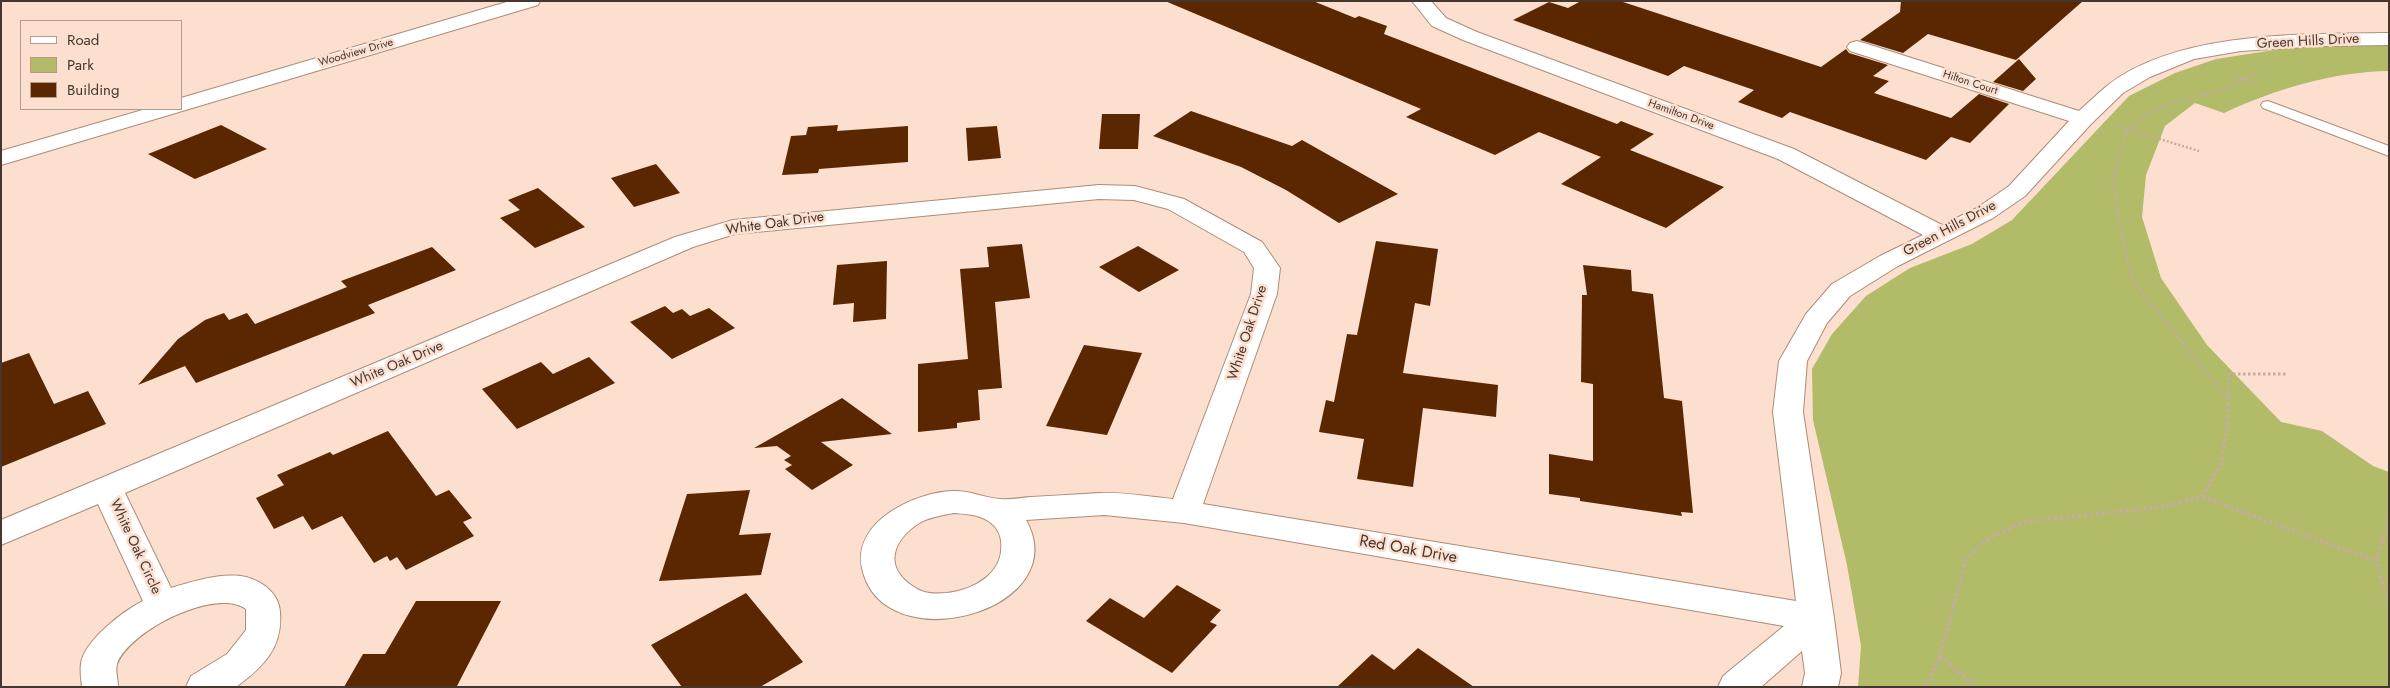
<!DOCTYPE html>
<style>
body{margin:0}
#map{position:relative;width:2390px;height:688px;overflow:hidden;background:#fcdfcf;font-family:Jost,sans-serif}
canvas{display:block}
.frame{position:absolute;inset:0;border:2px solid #45362e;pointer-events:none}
.legend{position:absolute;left:20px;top:20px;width:162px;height:90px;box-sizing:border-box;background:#fcdfcf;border:1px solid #b39b8f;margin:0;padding:6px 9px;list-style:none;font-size:15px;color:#45362e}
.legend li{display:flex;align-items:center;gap:10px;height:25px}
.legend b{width:25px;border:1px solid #b39b8f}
</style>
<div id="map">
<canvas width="2390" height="688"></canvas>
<div class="frame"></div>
<ul class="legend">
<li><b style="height:6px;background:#fff"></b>Road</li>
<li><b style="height:14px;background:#b1bb68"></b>Park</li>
<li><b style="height:14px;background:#5b2700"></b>Building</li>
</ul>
</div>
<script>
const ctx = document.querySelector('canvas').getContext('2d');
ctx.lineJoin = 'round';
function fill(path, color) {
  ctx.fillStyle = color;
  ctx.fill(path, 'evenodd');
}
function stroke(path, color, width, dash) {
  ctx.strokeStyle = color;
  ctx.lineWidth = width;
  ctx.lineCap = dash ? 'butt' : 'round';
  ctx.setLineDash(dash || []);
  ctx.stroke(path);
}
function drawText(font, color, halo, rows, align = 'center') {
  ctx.font = font + ' Jost,sans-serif';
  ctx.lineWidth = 5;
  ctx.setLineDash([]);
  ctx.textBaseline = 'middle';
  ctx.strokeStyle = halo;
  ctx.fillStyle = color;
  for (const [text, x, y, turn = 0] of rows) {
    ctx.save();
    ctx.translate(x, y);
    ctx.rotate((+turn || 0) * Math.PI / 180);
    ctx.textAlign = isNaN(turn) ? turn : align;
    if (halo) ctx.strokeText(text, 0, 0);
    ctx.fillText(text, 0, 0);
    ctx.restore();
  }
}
fill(new Path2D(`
 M 2389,44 L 2389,71 C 2332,72 2276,89 2224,113 L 2195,103 L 2165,126 L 2146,175 L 2142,217 L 2161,278 L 2207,345 L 2281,422 L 2322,431 L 2373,466 L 2389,472 L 2389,687 L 1858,687 L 1861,646 L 1847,565 L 1813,420 L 1812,369 L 1832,334 L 1866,296 L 1910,268 L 1972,244 L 2012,220 L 2129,96 L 2175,73 L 2216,59 L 2307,45 Z`), '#b1bb68');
fill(new Path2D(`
 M 1165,1 L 1313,1 L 1355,18 L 1359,16 L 1387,26 L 1384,34 L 1617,124 L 1621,121 L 1654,134 L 1630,150 L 1724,187 L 1666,228 L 1561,184 L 1601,157 L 1539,132 L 1495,155 L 1406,117 L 1421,109 Z
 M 1581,1 L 1620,1 L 1821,67 L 1846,49 L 1849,53 L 1888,65 L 1873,76 L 1889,81 L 1874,93 L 1951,118 L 1979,94 L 2009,104 L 1970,143 L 1951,137 L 1926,160 L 1790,112 L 1782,118 L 1738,102 L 1754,90 L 1684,66 L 1668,76 L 1513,20 L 1549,2 L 1568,8 Z
 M 1901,1 L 2083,1 L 2016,60 L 1928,34 L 1903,53 L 1860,40 L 1900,12 Z
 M 2019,59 L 2036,79 L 2023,91 L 1993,82 Z
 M 1191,111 L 1292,146 L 1302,140 L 1398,194 L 1339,223 L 1286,190 L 1241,167 L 1153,136 Z
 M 1102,114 L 1140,114 L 1138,149 L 1099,149 Z
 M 221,125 L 267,149 L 195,179 L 148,154 Z
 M 838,125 L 837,131 L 908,126 L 908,162 L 819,169 L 818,173 L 782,175 L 791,136 L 806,135 L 808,127 Z
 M 997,126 L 1001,158 L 968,161 L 966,128 Z
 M 656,164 L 680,193 L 634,207 L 611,178 Z
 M 538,188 L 585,227 L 535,248 L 500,218 L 520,210 L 508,200 Z
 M 1376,241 L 1438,249 L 1430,306 L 1415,303 L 1403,373 L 1498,385 L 1496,417 L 1423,408 L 1413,487 L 1357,479 L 1364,439 L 1319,432 L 1326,400 L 1334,402 L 1347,334 L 1357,335 Z
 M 1022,244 L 1030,298 L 995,302 L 1002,388 L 978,390 L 980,420 L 957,423 L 957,428 L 918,432 L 918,364 L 968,359 L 960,269 L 989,267 L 987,247 Z
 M 1138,246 L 1179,270 L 1139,292 L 1099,267 Z
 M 432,247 L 456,270 L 368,305 L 375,313 L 196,383 L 185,366 L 138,385 L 178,339 L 205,320 L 224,313 L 229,320 L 247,313 L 255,324 L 347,287 L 341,281 Z
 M 887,261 L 886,319 L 853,322 L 854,303 L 833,305 L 837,265 Z
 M 1583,265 L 1631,270 L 1632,291 L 1653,294 L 1664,398 L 1682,401 L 1693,513 L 1681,512 L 1682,516 L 1580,501 L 1580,498 L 1549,494 L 1549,454 L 1593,461 L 1593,384 L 1581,382 L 1582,295 L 1587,295 Z
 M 665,306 L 673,313 L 682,309 L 690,316 L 709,308 L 735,328 L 672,359 L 630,322 Z
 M 1084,345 L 1142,353 L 1107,435 L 1046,426 Z
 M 29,353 L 54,404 L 88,391 L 106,424 L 1,467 L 1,363 Z
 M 589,357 L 615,383 L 517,429 L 482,389 L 541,362 L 553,374 Z
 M 842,398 L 892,434 L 821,442 L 853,465 L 812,490 L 785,469 L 792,465 L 784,460 L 791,456 L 777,446 L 754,448 Z
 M 388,431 L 436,496 L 449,490 L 472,518 L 463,522 L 474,536 L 406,570 L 397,557 L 390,561 L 387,556 L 374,563 L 342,516 L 312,530 L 303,516 L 274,529 L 256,498 L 284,485 L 277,475 L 330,452 L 333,455 Z
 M 750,490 L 739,535 L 771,533 L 761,575 L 659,581 L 687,494 Z
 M 1177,585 L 1221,610 L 1210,622 L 1217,625 L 1172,673 L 1086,621 L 1110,598 L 1144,618 Z
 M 746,593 L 803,662 L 760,687 L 682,687 L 651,645 Z
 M 416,601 L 501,601 L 457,686 L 344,687 L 363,654 L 385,654 Z
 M 1418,648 L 1474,687 L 1337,687 L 1372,654 L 1394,670 Z`), '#5b2700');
const lane = new Path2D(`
 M 2268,101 L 2389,146 L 2389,156 L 2263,108 L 2261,105 L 2263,102 Z`);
const street = new Path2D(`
 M 510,1 L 540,1 L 538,5 L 1,165 L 1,151 L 146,109 L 181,109 L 181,98 Z
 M 1412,1 L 1431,1 L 1446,18 L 1477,32 L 1794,149 L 1942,225 L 1977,208 L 2009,186 L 2069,121 L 1850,51 L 1847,47 L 1850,43 L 1857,41 L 1864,43 L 2079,111 C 2089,102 2098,93 2108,85 C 2178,31 2303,34 2389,33 L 2389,45 L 2320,46 L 2241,51 L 2194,59 L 2150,77 L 2123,93 L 2091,124 L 2025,196 L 1993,218 L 1898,266 L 1850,296 L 1827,323 L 1807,361 L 1803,412 L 1834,618 L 1841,673 L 1838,687 L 1802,687 L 1805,673 L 1802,651 L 1761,687 L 1718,687 L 1723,676 L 1784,626 L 1184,523 L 1104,515 L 1026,520 C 1077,611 882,664 862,568 C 852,521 917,491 955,491 C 971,491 985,498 1000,499 C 1009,500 1020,498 1030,497 C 1054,496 1078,494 1101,493 C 1125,492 1150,497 1173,499 L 1251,294 L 1254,268 L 1244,252 L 1168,209 L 1134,200 L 1099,199 L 735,234 L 693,247 L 125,493 L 171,588 C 194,581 222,572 246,577 C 264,582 279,594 280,612 C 283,648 263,667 236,687 L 186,687 L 191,676 L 227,654 L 246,630 L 246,609 C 215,587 129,631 117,664 C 115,670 118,680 118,687 L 82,687 C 81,679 80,670 81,663 C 85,640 123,611 143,601 L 98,504 L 1,545 L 1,520 L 675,237 L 733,220 L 1099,185 L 1135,186 L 1184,199 L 1262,242 L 1280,268 L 1277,294 L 1203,504 L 1796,601 L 1773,412 L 1779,361 L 1806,314 L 1832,284 L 1880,256 L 1923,235 L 1778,159 L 1463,40 L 1432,26 ZM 954,513 C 963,514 972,514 980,517 C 992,521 1000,530 1001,541 C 1005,573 974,590 947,593 C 935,594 924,594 914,587 C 882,567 893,539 921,522 C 931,517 943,515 954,513 Z`);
stroke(lane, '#ad8c79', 2);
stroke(street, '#ad8c79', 2);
stroke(new Path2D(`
 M 2233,74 L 2257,85
 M 2117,126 L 2199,151
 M 2113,180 L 2126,131 L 2149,113 L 2177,101 L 2220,91 L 2258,72`), '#c5ac9e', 2.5, [2, 2]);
stroke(new Path2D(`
 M 2113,178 L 2120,227 L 2132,280 L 2228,399
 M 2228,405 L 2229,374 L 2288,374`), '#c5ac9e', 3, [2.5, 2.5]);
stroke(new Path2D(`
 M 2202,497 L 2376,561
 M 2389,518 L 2376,561 L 2385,594 L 2389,600
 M 1940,656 L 1976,687
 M 1926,687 L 1940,656 L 1966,560 L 1986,540 L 2024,522 L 2160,507 L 2202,497 L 2221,464 L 2227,429 L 2228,404`), '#c5ac9e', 4, [3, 3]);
fill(lane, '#fff');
fill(street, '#fff');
drawText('11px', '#45362e', '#fcdfcf', [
 ["Woodview Drive",356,53,-16],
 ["Hilton Court",1970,83,18],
 ["Hamilton Drive",1681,115,20]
]);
drawText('14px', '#45362e', '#fcdfcf', [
 ["Green Hills Drive",2308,42,-3],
 ["White Oak Drive",775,224,-8],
 ["Green Hills Drive",1950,229,-28],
 ["White Oak Drive",1248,333,-72],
 ["White Oak Drive",397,365,-23],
 ["White Oak Circle",135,547,65]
]);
drawText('16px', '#45362e', '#fcdfcf', [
 ["Red Oak Drive",1408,550,10]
]);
</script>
